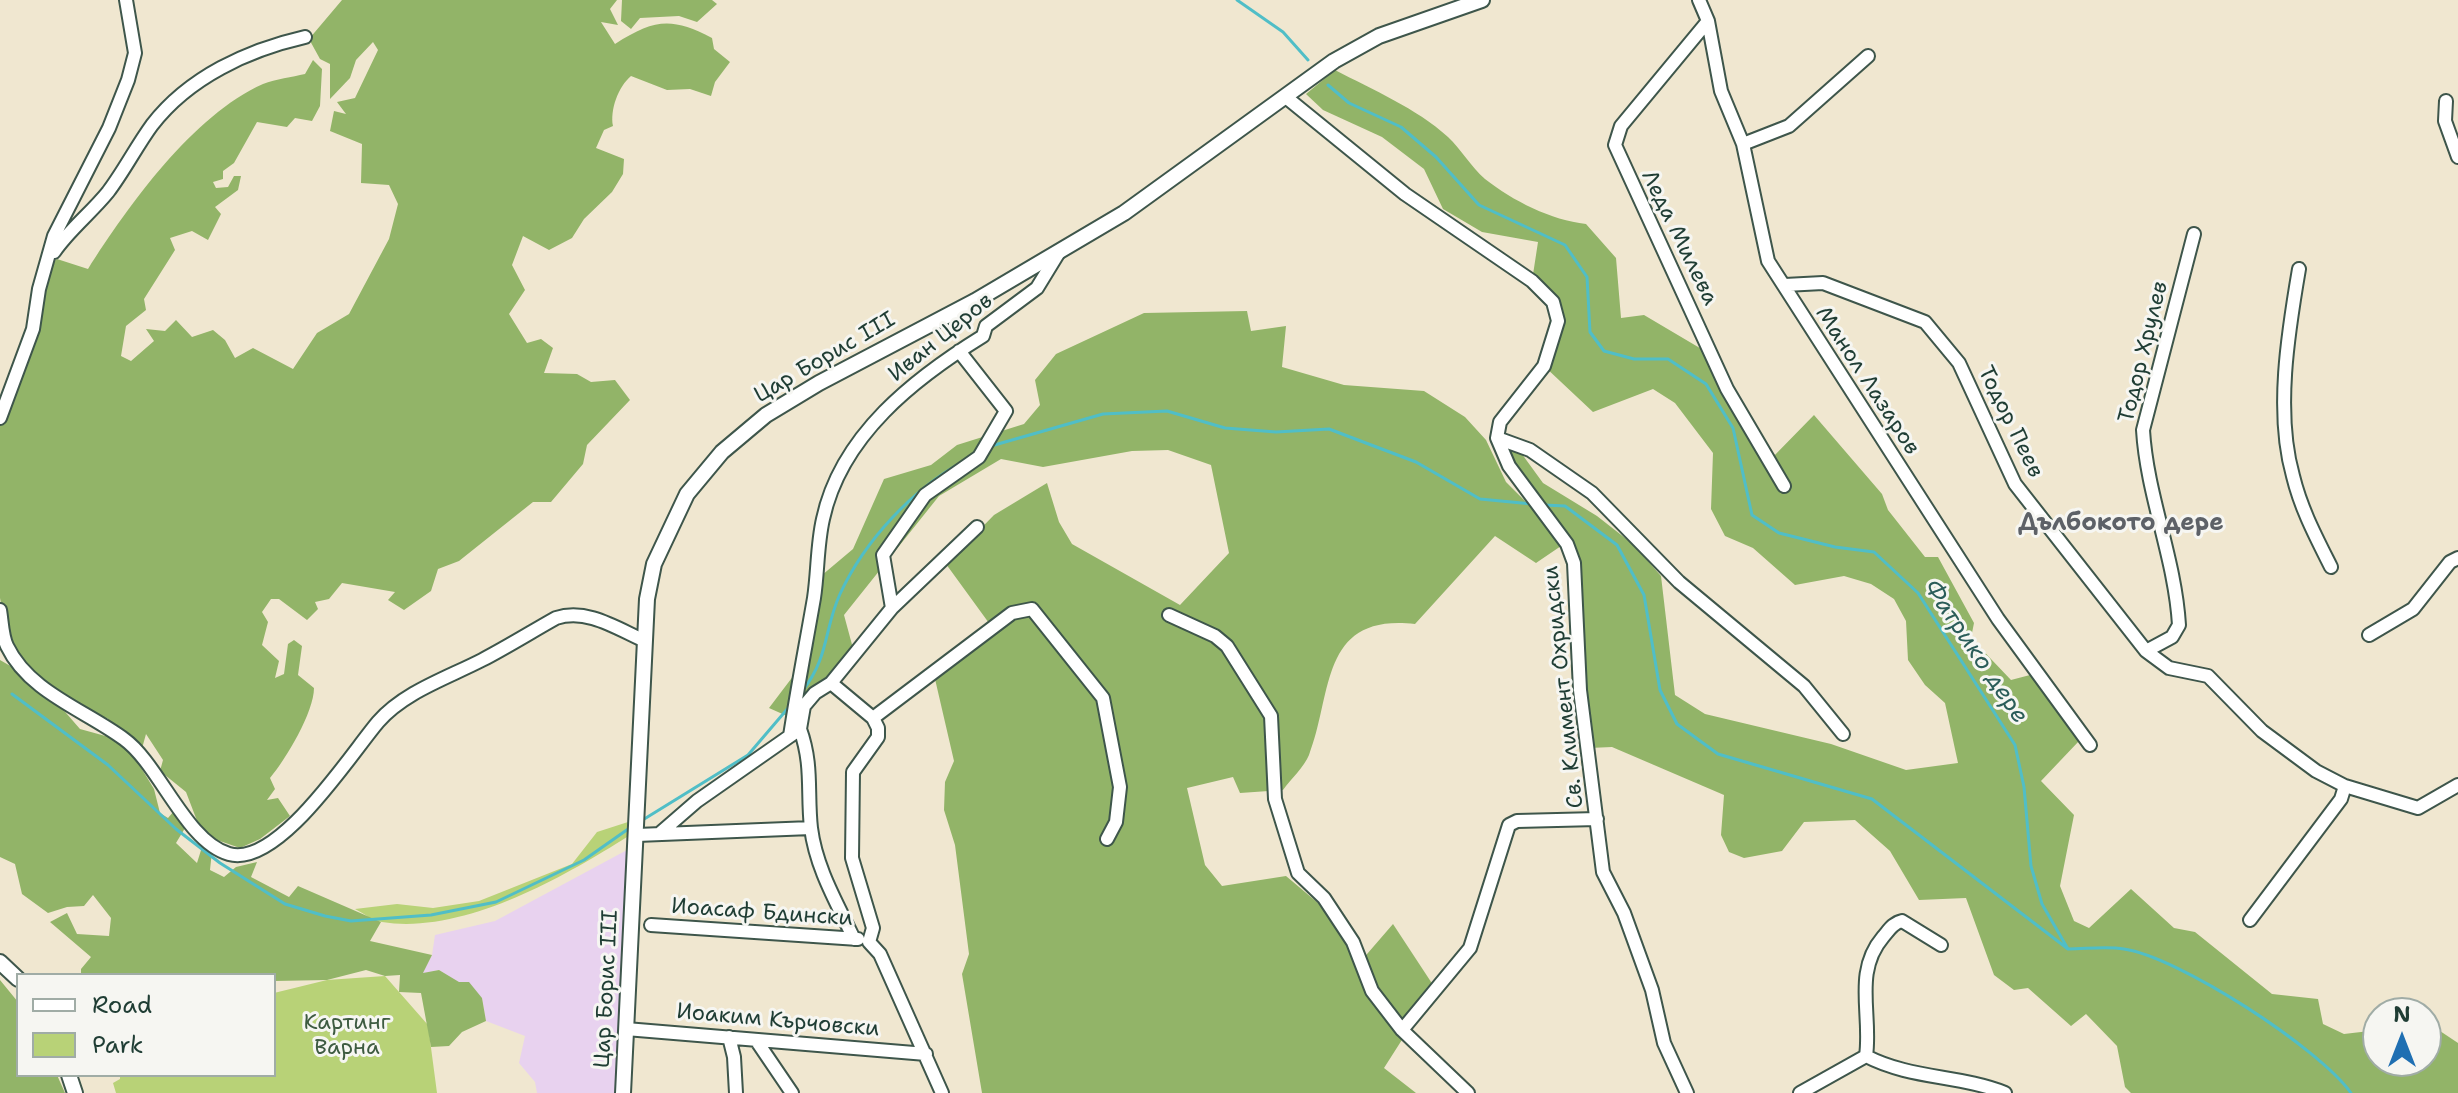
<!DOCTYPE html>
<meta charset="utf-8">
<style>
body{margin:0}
#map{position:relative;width:2458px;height:1093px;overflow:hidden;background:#f0e7d0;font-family:"Shantell Sans",sans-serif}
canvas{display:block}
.legend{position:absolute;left:16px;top:973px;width:260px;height:104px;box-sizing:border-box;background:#f6f6f2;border:2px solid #a0aca6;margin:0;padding:10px 14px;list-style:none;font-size:24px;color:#1f3d34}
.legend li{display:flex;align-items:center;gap:16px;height:40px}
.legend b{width:40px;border:2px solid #a0aca6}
.north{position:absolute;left:2362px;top:997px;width:80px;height:80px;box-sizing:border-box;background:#f6f6f2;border:2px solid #a0aca6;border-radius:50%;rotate:0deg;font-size:22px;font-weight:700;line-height:32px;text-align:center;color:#1f3d34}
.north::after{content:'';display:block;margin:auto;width:28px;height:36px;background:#1f6fb2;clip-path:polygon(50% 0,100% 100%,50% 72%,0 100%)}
</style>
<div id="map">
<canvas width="2458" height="1093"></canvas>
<ul class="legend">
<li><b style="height:10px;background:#fff"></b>Road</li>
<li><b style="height:22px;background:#b8d277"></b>Park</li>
</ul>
<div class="north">N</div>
</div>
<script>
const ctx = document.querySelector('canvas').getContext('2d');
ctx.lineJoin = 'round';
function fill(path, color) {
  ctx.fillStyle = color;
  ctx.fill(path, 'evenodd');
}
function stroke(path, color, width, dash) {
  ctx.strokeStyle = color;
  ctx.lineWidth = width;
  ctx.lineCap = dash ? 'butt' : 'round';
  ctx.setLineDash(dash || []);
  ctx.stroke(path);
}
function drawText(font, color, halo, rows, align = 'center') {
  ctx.font = font + ' "Shantell Sans",sans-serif';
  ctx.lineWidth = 6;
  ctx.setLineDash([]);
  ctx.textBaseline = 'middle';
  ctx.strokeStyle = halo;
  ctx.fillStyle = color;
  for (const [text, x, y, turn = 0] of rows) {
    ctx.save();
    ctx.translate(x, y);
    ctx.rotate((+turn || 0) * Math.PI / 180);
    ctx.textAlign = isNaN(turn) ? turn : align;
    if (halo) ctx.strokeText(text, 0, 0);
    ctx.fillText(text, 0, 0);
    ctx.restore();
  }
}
fill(new Path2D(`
 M 627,850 L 616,1093 L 537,1093 L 535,1082 L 519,1063 L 525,1036 L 486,1021 L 482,998 L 439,970 L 422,974 L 432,955 L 435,935 L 495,921 Z`), '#e8d2ef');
fill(new Path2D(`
 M 628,822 L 627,837 C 562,878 462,935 382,922 C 373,921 363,913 355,909 L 397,904 L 433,908 L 479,901 L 572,864 L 597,832 Z
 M 385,976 L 428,1025 L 437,1093 L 116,1093 L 113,1083 L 120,1079 L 120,1075 L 274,1075 L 274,993 L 327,980 Z`), '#b8d277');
fill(new Path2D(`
 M 342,0 L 617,0 L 610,9 L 618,25 L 601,22 L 615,44 C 655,19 671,17 712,38 L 714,49 L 730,62 L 715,82 L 711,96 L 690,89 L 667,90 L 631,76 C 618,87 610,110 613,126 L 604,130 L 596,148 L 624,159 L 623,174 L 612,192 L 584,219 L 572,238 L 549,250 L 523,236 L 512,265 L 525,290 L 509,314 L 527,343 L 541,339 L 553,348 L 544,373 L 577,374 L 591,382 L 615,380 L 630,400 L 587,445 L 583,464 L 551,502 L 533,502 L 459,561 L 438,569 L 431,591 L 404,610 L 388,600 L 395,592 L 342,583 L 329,599 L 315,602 L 318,609 L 307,620 L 279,599 L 271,599 L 262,612 L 268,622 L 262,645 L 279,661 L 275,678 L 284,674 L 288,644 L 294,640 L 302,646 L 298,675 L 314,688 C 314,712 286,759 270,778 L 275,789 L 267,800 L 278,798 L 290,816 L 260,839 L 240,848 L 217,840 L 199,826 L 186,792 L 160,771 L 163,760 L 146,734 L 141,752 L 107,718 L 95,717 L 59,697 L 21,662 L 8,640 L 0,598 L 0,422 L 46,267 L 57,259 L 88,269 C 128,206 193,115 263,84 C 276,79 292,77 305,74 L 313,60 L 322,69 L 320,106 L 312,121 L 295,118 L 287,127 L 257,122 L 234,163 L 223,171 L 223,179 L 213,182 L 216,188 L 228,187 L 234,176 L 241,176 L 238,190 L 215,207 L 221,214 L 208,240 L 192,231 L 170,238 L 175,250 L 144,299 L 146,310 L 126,326 L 121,356 L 131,361 L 154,341 L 146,329 L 165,331 L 176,320 L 192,337 L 213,330 L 225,340 L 235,358 L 253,348 L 293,369 L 317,333 L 349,314 L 389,239 L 398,204 L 389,185 L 361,183 L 362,144 L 330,131 L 334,111 L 346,114 L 337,102 L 355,98 L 378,50 L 373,42 L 356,60 L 350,78 L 330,99 L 330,64 L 320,59 L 309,39 Z
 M 622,0 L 712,0 L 717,4 L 697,22 L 679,16 L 640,18 L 631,29 L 621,21 Z
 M 1335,70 C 1373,90 1416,108 1448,137 C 1461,149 1471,167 1485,179 C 1513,201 1551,220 1586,224 L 1616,258 L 1621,318 L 1644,315 L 1715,357 L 1770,460 L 1814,415 L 1882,494 L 1888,510 L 1925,557 L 1938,557 L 1974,623 L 1971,638 L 2011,680 L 2030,675 L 2079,741 L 2041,781 L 2074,815 L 2060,886 L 2074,921 L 2089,928 L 2131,889 L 2174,928 L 2195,932 L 2272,994 L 2318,999 L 2323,1024 L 2344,1034 L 2378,1030 L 2378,1061 L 2426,1061 L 2428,1023 L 2458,1043 L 2458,1093 L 2131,1093 L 2125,1087 L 2117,1046 L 2086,1014 L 2071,1026 L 2028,988 L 2014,990 L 1994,975 L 1966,898 L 1919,900 L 1890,851 L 1855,820 L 1804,822 L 1782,851 L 1744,858 L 1729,852 L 1721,835 L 1724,795 L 1612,747 L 1589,748 L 1574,563 L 1500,450 L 1519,450 L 1543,483 L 1597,516 L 1634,545 L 1661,576 L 1675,695 L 1705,714 L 1831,744 L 1906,770 L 1958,763 L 1945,703 L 1925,685 L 1908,660 L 1906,621 L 1894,599 L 1871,584 L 1844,576 L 1795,585 L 1753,548 L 1725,536 L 1711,509 L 1713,453 L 1675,403 L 1653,389 L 1593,412 L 1544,366 L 1558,321 L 1532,281 L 1538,242 L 1482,232 L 1443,209 L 1424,169 L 1382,137 L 1323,110 L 1306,94 Z
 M 1247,311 L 1251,331 L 1286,326 L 1282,367 L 1344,385 L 1424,391 L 1465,417 L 1486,440 L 1506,482 L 1544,520 L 1561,546 L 1536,563 L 1495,536 L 1415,624 C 1319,613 1333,694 1309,755 C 1304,767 1291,779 1283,790 L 1240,793 L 1233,777 L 1187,788 L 1205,865 L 1222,886 L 1286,876 L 1318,903 L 1361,961 L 1393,924 L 1435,988 L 1384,1068 L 1416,1093 L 982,1093 L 962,974 L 969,954 L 955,845 L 944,810 L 945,782 L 954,761 L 935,679 L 994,630 L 946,564 L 994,515 L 1047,483 L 1059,522 L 1072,544 L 1180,605 L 1229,553 L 1211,465 L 1168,450 L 1132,451 L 1043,467 L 1001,459 L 939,496 L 844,615 L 854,652 L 796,720 L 769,708 L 794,675 L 815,581 L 853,549 L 884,479 L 931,465 L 957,445 L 1024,424 L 1040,405 L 1035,380 L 1056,354 L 1144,313 Z
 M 0,660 L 19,671 L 60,706 L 80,729 L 109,737 L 132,753 L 154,789 L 160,813 L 168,818 L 174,811 L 185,828 L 176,843 L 197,863 L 202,847 L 212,851 L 210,870 L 224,877 L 236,867 L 257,862 L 251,877 L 289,897 L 298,886 L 381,922 L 370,941 L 432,955 L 423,973 L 439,970 L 459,982 L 469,982 L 482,998 L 486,1021 L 462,1032 L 449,1046 L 431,1047 L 421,993 L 399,992 L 400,975 L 385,976 L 366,970 L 327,980 L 274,981 L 274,975 L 81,975 L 81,969 L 91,957 L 50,922 L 67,913 L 77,934 L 109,936 L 111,918 L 93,895 L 84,906 L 67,907 L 48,913 L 22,894 L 15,864 L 0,857 Z
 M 0,980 L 18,1002 L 18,1075 L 57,1075 L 65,1093 L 0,1093 Z`), '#92b468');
stroke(new Path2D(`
 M 1237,0 L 1283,32 L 1308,60
 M 1328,85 L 1349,103 L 1401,127 L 1436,157 L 1479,205 L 1565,245 L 1587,277 L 1590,332 L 1604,351 L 1634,359 L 1668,359 L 1706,384 L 1733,428 L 1752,515 L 1779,533 L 1835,547 L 1874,552 L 1918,593 L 2015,745 L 2024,787 L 2031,866 L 2042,904 L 2068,949 C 2086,949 2106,946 2124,949 C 2179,957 2319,1048 2351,1093
 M 991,446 L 1103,414 L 1167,411 L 1225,428 L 1276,432 L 1329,429 L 1416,462 L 1480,499 L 1532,504
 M 1544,505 L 1565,506 L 1617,545 L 1644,595 L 1660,690 L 1677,724 L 1718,754 L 1872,799 L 2068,949
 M 803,690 C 829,657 824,629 840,594 C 865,540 913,489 964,461
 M 12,694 L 108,765 L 176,829 L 220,863 L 285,904 L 325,916 L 351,921 L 431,915 L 496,902 L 584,860 L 631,827
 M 641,821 L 748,755 L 789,707`), '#50bec7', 3);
const minor = new Path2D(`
 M 1699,0 L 1708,21 L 1721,91 L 1743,144 L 1768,261 L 1998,619 L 2090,745
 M 1708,21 L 1621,126 L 1615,145 L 1727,389 L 1784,486
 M 1287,98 L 1405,194 L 1532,281 L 1553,302 L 1558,321 L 1544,366 L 1500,422 L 1497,438 L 1509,466 L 1567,544 L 1574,563 L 1580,690 L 1603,872 L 1624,913 L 1652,990 L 1664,1043 L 1687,1093
 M 2446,101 L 2445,121 L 2458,157
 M 1743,144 L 1789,126 L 1868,56
 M 54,252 C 69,230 91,213 108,192 C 124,171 136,147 152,125 C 189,77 248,50 305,37
 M 2299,269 C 2288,333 2275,413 2293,476 C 2301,509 2316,537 2331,567
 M 1785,285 L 1823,283 L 1925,322 L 1959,363 L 2015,484 L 2146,651 L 2169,668 L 2208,676 L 2262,731 L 2316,771 L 2345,786 L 2418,808 L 2458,785
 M 0,418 L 33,329 L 39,289 L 54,236 L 109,128 L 128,80 L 135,53 L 126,0
 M 1497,438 L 1530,450 L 1592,493 L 1679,582 L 1804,686 L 1843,734
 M 892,608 L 883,555 L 925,495 L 979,457 L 1006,411 L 959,351
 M 0,610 C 2,621 2,636 7,646 C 29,692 85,710 124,739 C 159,764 186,842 229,854 C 278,868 350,755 378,722 C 404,692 447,678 482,660 C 507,647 531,632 556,618 C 587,608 616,628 645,641
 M 1169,615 L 1215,636 L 1227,646 L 1271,716 L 1275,799 L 1298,873 L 1324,898 L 1353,942 L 1372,991 L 1402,1030 L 1468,1093
 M 2369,635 L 2413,609 L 2450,562 L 2458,558
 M 2146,651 L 2172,637 L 2179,625 C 2175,558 2147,496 2143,430 L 2194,234
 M 831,683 L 873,718 L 878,728 L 878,737 L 853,772 L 852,858 L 873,928 L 869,942
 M 873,718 L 1012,613 L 1032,609 L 1103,698 L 1120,787 L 1116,822 L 1107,839
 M 800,729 C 813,765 807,792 811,828 C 816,868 837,903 854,939
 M 790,736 C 797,690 806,644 814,598 C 818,572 817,545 823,519 C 841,435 915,378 983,336 L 986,326 L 1037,288 L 1059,252
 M 659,834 L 697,801 L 800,729 L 804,706 L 815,693 L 831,683 L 892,608 L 977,527
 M 637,835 L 811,828
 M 2250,920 L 2341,799 L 2345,786
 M 651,925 L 858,939
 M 869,942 L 880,954 L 942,1093
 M 626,1029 L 926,1054
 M 1402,1030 L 1470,948 L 1509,825 L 1517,821 L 1597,819
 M 729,1037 L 734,1057 L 736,1093
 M 756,1040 L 792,1093
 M 1866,1056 C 1910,1079 1960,1075 2005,1093
 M 1800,1093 L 1866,1056 C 1872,1015 1853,972 1883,937 C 1889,930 1893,923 1902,921 L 1941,945`);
const tertiary = new Path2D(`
 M 0,962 L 18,979
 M 69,1075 L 75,1093
 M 623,1093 L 647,599 L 654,564 L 687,494 L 722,452 L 766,415 L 819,383 L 975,301 L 1124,213 L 1334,61 L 1379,36 L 1482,0`);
stroke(minor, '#3e564b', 16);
stroke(tertiary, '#3e564b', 18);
stroke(minor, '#fff', 12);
stroke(tertiary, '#fff', 14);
drawText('22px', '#1f3d34', '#f6f6f2', [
 ["Леда Милева",1679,238,64],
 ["Иван Церов",941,338,-39],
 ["Тодор Хрулев",2144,352,-76],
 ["Цар Борис III",825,358,-30],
 ["Манол Лазаров",1867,381,57],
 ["Тодор Пеев",2010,422,64],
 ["Св. Климент Охридски",1564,687,-96],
 ["Иоасаф Бдински",762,913,4],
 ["Цар Борис III",607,989,-87],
 ["Иоаким Кърчовски",778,1021,5]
]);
drawText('22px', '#3e5b41', '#f6f6f2', [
 ["Картинг",347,1023],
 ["Варна",347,1048]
]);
drawText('bold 24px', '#5d6167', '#f6f6f2', [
 ["Дълбокото дере",2121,524]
]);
drawText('italic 24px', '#2b5d59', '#f6f6f2', [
 ["Фатрико дере",1975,652,56]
]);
</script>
